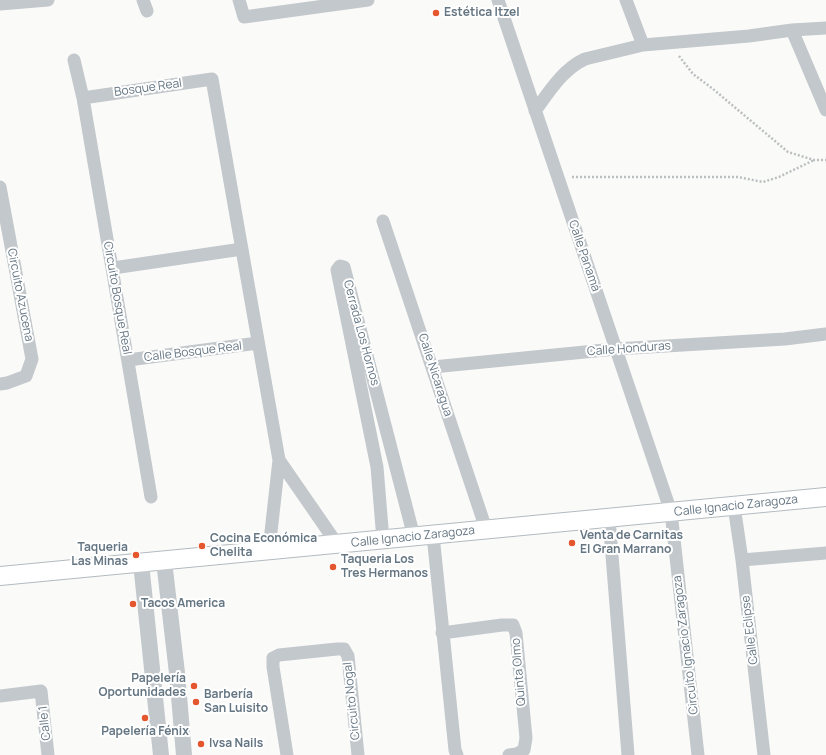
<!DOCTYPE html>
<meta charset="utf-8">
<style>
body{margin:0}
canvas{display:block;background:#fafaf8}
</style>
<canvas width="826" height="755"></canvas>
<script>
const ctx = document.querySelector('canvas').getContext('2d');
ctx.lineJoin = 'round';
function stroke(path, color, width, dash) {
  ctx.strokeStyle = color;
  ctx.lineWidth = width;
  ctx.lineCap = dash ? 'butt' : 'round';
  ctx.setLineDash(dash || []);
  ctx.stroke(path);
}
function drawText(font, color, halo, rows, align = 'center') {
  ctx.font = font + ' Manrope,sans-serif';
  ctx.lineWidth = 4;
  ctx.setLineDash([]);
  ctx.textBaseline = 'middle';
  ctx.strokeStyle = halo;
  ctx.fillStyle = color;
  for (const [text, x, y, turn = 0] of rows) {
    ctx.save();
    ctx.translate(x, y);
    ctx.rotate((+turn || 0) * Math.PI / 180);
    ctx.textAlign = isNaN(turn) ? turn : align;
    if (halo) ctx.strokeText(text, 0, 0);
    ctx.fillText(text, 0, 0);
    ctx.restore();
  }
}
const secondary = new Path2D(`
 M 0,576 L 826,497`);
stroke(secondary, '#b3babf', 20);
stroke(new Path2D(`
 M 679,56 L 693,74 L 713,89 L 788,152 L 814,160 L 826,160
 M 572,177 L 738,177 L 763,182 L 779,177 L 814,160`), '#bbbfc2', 2.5, [2, 2]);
stroke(new Path2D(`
 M 143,0 L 147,11
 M 239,0 L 244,17 L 368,0
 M 498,0 L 671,512 L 698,755
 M 626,0 L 643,45
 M 0,4 L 48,0
 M 792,30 L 826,110
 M 74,60 L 83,98 L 151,497
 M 83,98 L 212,79 L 279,460 L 269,550
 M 535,111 C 549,92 563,69 585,59 L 643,45 L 749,36 L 792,30 L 826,28
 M 0,187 L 32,359 L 26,376 L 7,383 L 0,384
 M 383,221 L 486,529
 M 113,268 L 242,249
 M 128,360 L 258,343
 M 433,367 L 615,349 L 785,339 L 826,334
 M 279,460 L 337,544
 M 734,506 L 742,560 L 764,755
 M 609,518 L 628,755
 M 433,535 L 455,750 L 457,755
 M 383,540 L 377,467 L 337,270 L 340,266 L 344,267 L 414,537
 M 742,560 L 826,553
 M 442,633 L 502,625 L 513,625 L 516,633 L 526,738 L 524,750 L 517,754 L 509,755
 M 0,696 L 41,691 L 48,755
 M 287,755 L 273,667 L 273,658 L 279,655 L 337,649 L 344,649 L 348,656 L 358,755`), '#c3c8cc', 13);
stroke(new Path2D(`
 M 164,561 L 177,673 L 184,755
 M 141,563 L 161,755`), '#c3c8cc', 16);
stroke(secondary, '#fff', 18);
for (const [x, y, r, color] of [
 [436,13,4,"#e4572e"],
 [572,543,4,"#e4572e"],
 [202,546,4,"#e4572e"],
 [136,555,4,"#e4572e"],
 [333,567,4,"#e4572e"],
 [133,604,4,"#e4572e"],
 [194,686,4,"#e4572e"],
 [196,702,4,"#e4572e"],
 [145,718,4,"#e4572e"],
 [201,744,4,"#e4572e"]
]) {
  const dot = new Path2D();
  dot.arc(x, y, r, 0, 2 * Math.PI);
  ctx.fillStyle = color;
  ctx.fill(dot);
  stroke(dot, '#fff', 1.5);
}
drawText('bold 12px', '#657683', '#fff', [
 ["Estética Itzel",444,13],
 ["Venta de Carnitas",580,536],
 ["El Gran Marrano",580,550],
 ["Cocina Económica",210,539],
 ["Chelita",210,553],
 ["Taqueria",128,548,"right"],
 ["Las Minas",128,562,"right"],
 ["Taqueria Los",341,560],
 ["Tres Hermanos",341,574],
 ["Tacos America",141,604],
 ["Papelería",186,679,"right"],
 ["Oportunidades",186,693,"right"],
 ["Barbería",204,695],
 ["San Luisito",204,709],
 ["Papelería Fénix",145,732,"center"],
 ["Ivsa Nails",209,744]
], 'left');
drawText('12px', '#657683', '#fff', [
 ["Bosque Real",148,88,-8],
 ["Calle Panamá",584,256,71],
 ["Circuito Azucena",20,295,79],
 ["Circuito Bosque Real",117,298,80],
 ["Cerrada Los Hornos",361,333,75],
 ["Calle Honduras",629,349,-4],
 ["Calle Bosque Real",193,352,-7],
 ["Calle Nicaragua",435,375,72],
 ["Calle Ignacio Zaragoza",736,506,-6],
 ["Calle Ignacio Zaragoza",413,537,-6],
 ["Calle Eclipse",750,630,-97],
 ["Circuito Ignacio Zaragoza",686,645,-97],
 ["Quinta Olmo",519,672,-95],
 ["Circuito Nogal",352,701,-96],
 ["Calle 1",45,723,-96]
]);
</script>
